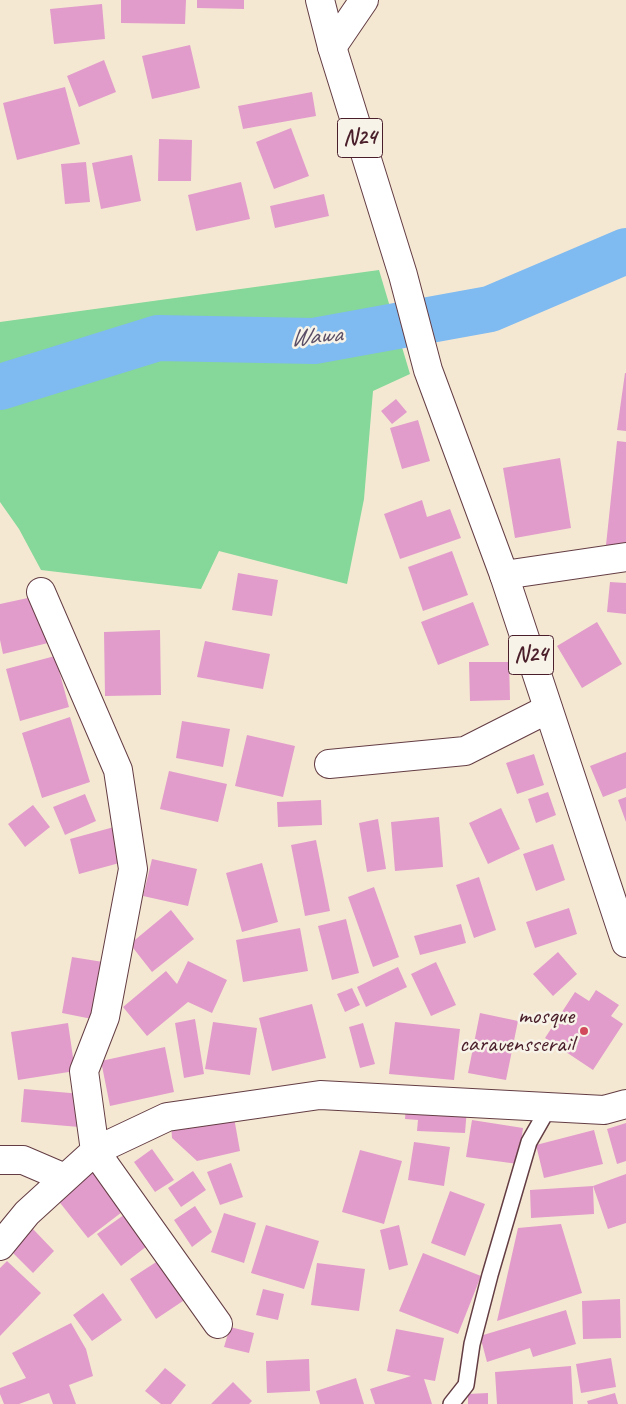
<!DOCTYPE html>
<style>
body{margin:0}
canvas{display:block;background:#f4e8d2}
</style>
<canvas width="626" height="1404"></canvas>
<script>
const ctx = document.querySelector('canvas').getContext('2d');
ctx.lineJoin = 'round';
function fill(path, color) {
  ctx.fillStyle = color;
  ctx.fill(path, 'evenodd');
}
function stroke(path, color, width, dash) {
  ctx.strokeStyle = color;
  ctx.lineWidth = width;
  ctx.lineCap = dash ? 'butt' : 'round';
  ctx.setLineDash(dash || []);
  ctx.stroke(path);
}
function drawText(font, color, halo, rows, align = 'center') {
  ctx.font = font + ' Caveat,sans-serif';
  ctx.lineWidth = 5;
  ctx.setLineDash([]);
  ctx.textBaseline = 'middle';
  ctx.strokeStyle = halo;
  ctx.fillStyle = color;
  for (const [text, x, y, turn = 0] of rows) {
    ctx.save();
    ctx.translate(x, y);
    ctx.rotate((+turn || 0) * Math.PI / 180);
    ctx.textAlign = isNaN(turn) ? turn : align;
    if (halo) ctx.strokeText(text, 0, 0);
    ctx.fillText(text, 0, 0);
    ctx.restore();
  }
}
fill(new Path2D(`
 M 379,270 L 410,374 L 373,391 L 364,499 L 347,584 L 219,551 L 201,589 L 41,570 L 19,529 L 0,502 L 0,322 Z`), '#85d899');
stroke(new Path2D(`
 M 0,387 L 158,338 L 314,341 L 490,309 L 626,251`), '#7fbaf1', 46);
fill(new Path2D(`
 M 121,0 L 186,0 L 185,24 L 121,23 Z
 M 197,0 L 244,0 L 244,9 L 197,8 Z
 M 102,4 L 105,39 L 54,44 L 50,9 Z
 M 190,45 L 200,88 L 152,99 L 142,56 Z
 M 104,60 L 116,92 L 79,107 L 67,76 Z
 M 65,87 L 80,144 L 17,160 L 3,103 Z
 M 312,92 L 316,116 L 243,129 L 238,106 Z
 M 291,128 L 309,176 L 274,189 L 256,142 Z
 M 159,139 L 192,140 L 191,181 L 158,181 Z
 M 132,155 L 141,201 L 101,209 L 92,163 Z
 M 86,162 L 90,202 L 65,204 L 61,164 Z
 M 241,182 L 250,219 L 196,231 L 188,195 Z
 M 324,194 L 329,216 L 275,228 L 270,206 Z
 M 625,373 L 626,373 L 626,431 L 617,430 Z
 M 396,399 L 407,412 L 392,424 L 381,411 Z
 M 418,420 L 430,461 L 402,469 L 390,428 Z
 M 617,441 L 626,442 L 626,547 L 606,545 Z
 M 560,458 L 571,528 L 515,538 L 503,468 Z
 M 422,500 L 427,517 L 450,509 L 461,538 L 400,559 L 384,514 Z
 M 452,551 L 468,595 L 423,611 L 408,567 Z
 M 238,573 L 278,580 L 272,616 L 232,610 Z
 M 610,582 L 626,583 L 626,614 L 607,612 Z
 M 37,596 L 48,643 L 3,654 L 0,640 L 0,604 Z
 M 473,602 L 489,645 L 438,665 L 421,622 Z
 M 597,622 L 622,664 L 582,688 L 557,646 Z
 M 160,630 L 161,695 L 105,696 L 104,632 Z
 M 205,641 L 270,654 L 263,689 L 197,677 Z
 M 55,656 L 69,707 L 20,721 L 6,669 Z
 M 469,662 L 509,662 L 510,700 L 470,701 Z
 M 70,717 L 90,782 L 42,798 L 22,733 Z
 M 182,721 L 230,729 L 223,767 L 176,758 Z
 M 247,735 L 295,746 L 283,797 L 235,786 Z
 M 626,752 L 626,788 L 603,797 L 590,766 Z
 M 534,754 L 544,785 L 517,794 L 506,763 Z
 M 169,771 L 227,784 L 218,822 L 160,809 Z
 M 548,792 L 556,815 L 536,823 L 528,799 Z
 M 85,794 L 96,821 L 65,835 L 53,807 Z
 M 626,797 L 626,822 L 618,800 Z
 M 321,800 L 322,825 L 278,827 L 277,802 Z
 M 33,805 L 50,827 L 25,847 L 8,824 Z
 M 501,808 L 520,849 L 488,864 L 469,823 Z
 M 439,817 L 443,867 L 395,871 L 391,822 Z
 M 378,819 L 386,869 L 367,872 L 359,823 Z
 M 114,827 L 123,862 L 79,874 L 70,839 Z
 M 316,840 L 330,911 L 305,916 L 291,845 Z
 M 553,844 L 565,880 L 536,891 L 523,854 Z
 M 152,859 L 197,869 L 188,906 L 143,896 Z
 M 262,863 L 278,922 L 242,932 L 226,873 Z
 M 479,877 L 496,930 L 474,938 L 456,885 Z
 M 374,887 L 399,957 L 373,967 L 348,897 Z
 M 569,908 L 577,934 L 535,948 L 526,922 Z
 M 171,910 L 194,939 L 152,972 L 130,944 Z
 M 346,919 L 359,973 L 332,980 L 318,926 Z
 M 461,924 L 466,943 L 420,955 L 414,936 Z
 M 300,928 L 308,971 L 243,982 L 236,940 Z
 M 558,952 L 577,974 L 553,996 L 533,974 Z
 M 72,957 L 103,962 L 92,1019 L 62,1013 Z
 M 188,961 L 227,980 L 212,1013 L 188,1002 L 147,1036 L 123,1007 L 166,971 L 177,984 Z
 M 436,962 L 456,1005 L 431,1016 L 411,974 Z
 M 398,967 L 407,987 L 366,1007 L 357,987 Z
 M 352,988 L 360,1005 L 345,1012 L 337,994 Z
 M 596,990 L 619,1005 L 611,1016 L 623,1024 L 593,1070 L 545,1038 L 575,992 L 589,1001 Z
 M 312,1004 L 326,1058 L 272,1071 L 259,1018 Z
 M 480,1013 L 518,1021 L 506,1080 L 468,1073 Z
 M 195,1019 L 204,1074 L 184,1078 L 175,1023 Z
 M 213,1022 L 257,1028 L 250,1075 L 205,1069 Z
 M 395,1022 L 460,1029 L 454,1080 L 389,1074 Z
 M 68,1023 L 75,1071 L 18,1080 L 11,1032 Z
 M 363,1023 L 375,1064 L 360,1068 L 349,1027 Z
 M 165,1047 L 174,1092 L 110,1106 L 101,1061 Z
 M 24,1089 L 82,1094 L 79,1127 L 21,1122 Z
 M 406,1106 L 467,1108 L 465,1133 L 417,1131 L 418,1120 L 405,1119 Z
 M 233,1112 L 240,1151 L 197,1161 L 172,1138 L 171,1124 Z
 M 472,1120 L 523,1128 L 518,1164 L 466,1157 Z
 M 626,1123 L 626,1161 L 617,1164 L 607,1129 Z
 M 594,1130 L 603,1164 L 544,1178 L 536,1145 Z
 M 414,1142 L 450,1147 L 444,1186 L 408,1180 Z
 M 152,1149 L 174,1180 L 155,1192 L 134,1162 Z
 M 360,1150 L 402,1161 L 384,1224 L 342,1212 Z
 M 231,1163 L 243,1197 L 220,1205 L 207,1172 Z
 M 95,1170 L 126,1209 L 88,1238 L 57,1199 Z
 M 193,1171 L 206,1190 L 181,1207 L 168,1188 Z
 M 626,1174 L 626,1223 L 608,1229 L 593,1186 L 594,1214 L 531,1218 L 530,1190 L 593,1186 Z
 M 450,1191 L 485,1204 L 465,1256 L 431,1243 Z
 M 195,1206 L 212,1232 L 192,1247 L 174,1220 Z
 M 128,1212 L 151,1243 L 121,1266 L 97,1234 Z
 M 224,1213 L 256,1223 L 244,1263 L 211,1252 Z
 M 561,1224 L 582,1293 L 497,1321 L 518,1228 Z
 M 266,1225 L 319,1241 L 304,1289 L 251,1273 Z
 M 399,1225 L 408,1265 L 389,1270 L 380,1230 Z
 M 33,1229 L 54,1251 L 33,1273 L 11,1251 Z
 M 423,1253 L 481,1276 L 458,1334 L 399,1311 Z
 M 167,1255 L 192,1295 L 156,1319 L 130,1279 Z
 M 7,1261 L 41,1293 L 0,1336 L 0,1268 Z
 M 317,1263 L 365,1269 L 359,1311 L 311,1305 Z
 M 263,1289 L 284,1294 L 278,1320 L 256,1315 Z
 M 103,1293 L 122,1320 L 92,1341 L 73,1315 Z
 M 620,1299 L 621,1338 L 583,1339 L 582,1301 Z
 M 566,1310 L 576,1344 L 533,1357 L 530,1348 L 487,1362 L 480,1336 Z
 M 71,1323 L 86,1349 L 93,1376 L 69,1385 L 76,1404 L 53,1404 L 49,1393 L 19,1404 L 4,1404 L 0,1394 L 0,1388 L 26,1378 L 12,1353 Z
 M 230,1327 L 254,1333 L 249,1353 L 224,1347 Z
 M 396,1329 L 444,1338 L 435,1381 L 424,1379 L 432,1404 L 375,1404 L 370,1389 L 411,1376 L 387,1371 Z
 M 611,1358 L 616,1387 L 581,1393 L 576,1364 Z
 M 309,1359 L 310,1391 L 267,1393 L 266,1361 Z
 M 571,1366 L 573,1404 L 497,1404 L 495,1372 Z
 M 165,1368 L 186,1385 L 171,1404 L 161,1404 L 145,1391 Z
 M 356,1378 L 364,1404 L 320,1404 L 316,1391 Z
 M 233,1382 L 252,1401 L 249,1404 L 211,1404 Z
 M 488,1393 L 488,1404 L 468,1404 L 468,1394 Z
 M 615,1393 L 618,1404 L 588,1404 L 587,1401 Z`), '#e29ccb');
const service = new Path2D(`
 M 451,1404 L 466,1385 L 472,1344 L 490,1275 L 529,1142 L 549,1107`);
const minor = new Path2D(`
 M 332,47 L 364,0
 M 504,575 L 626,557
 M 41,592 L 118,770 L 133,869 L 105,1017 L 84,1071 L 95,1151 L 218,1324
 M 329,764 L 465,751 L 548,709
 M 0,1160 L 23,1160 L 65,1178
 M 0,1246 L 27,1213 L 95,1151 L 167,1117 L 320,1095 L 604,1110 L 626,1104`);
const primary = new Path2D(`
 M 320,0 L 332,47 L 403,275 L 428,370 L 504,575 L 626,943`);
stroke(service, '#643d44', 18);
stroke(minor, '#643d44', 30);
stroke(primary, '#643d44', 30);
stroke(service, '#fff', 15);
stroke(minor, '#fff', 28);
stroke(primary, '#fff', 28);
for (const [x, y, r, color] of [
 [584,1031,5,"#d1495b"]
]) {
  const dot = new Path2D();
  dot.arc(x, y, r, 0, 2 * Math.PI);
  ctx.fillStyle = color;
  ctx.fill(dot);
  stroke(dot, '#f7f3e8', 2);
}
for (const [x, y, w] of [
 [360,138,45],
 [531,655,45]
]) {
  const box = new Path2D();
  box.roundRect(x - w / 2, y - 19.5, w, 39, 4);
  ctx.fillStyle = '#f7f3e8';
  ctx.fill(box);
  stroke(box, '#4a1f2b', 1);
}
drawText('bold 22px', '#4a1f2b', null, [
 ["N24",360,138],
 ["N24",531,655]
]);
drawText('24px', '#4a1f2b', '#f7f3e8', [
 ["mosque",574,1017],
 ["caravensserail",574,1045]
], 'right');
drawText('italic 25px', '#5a4e66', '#f7f3e8', [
 ["Wawa",316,337,-5]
]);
</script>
